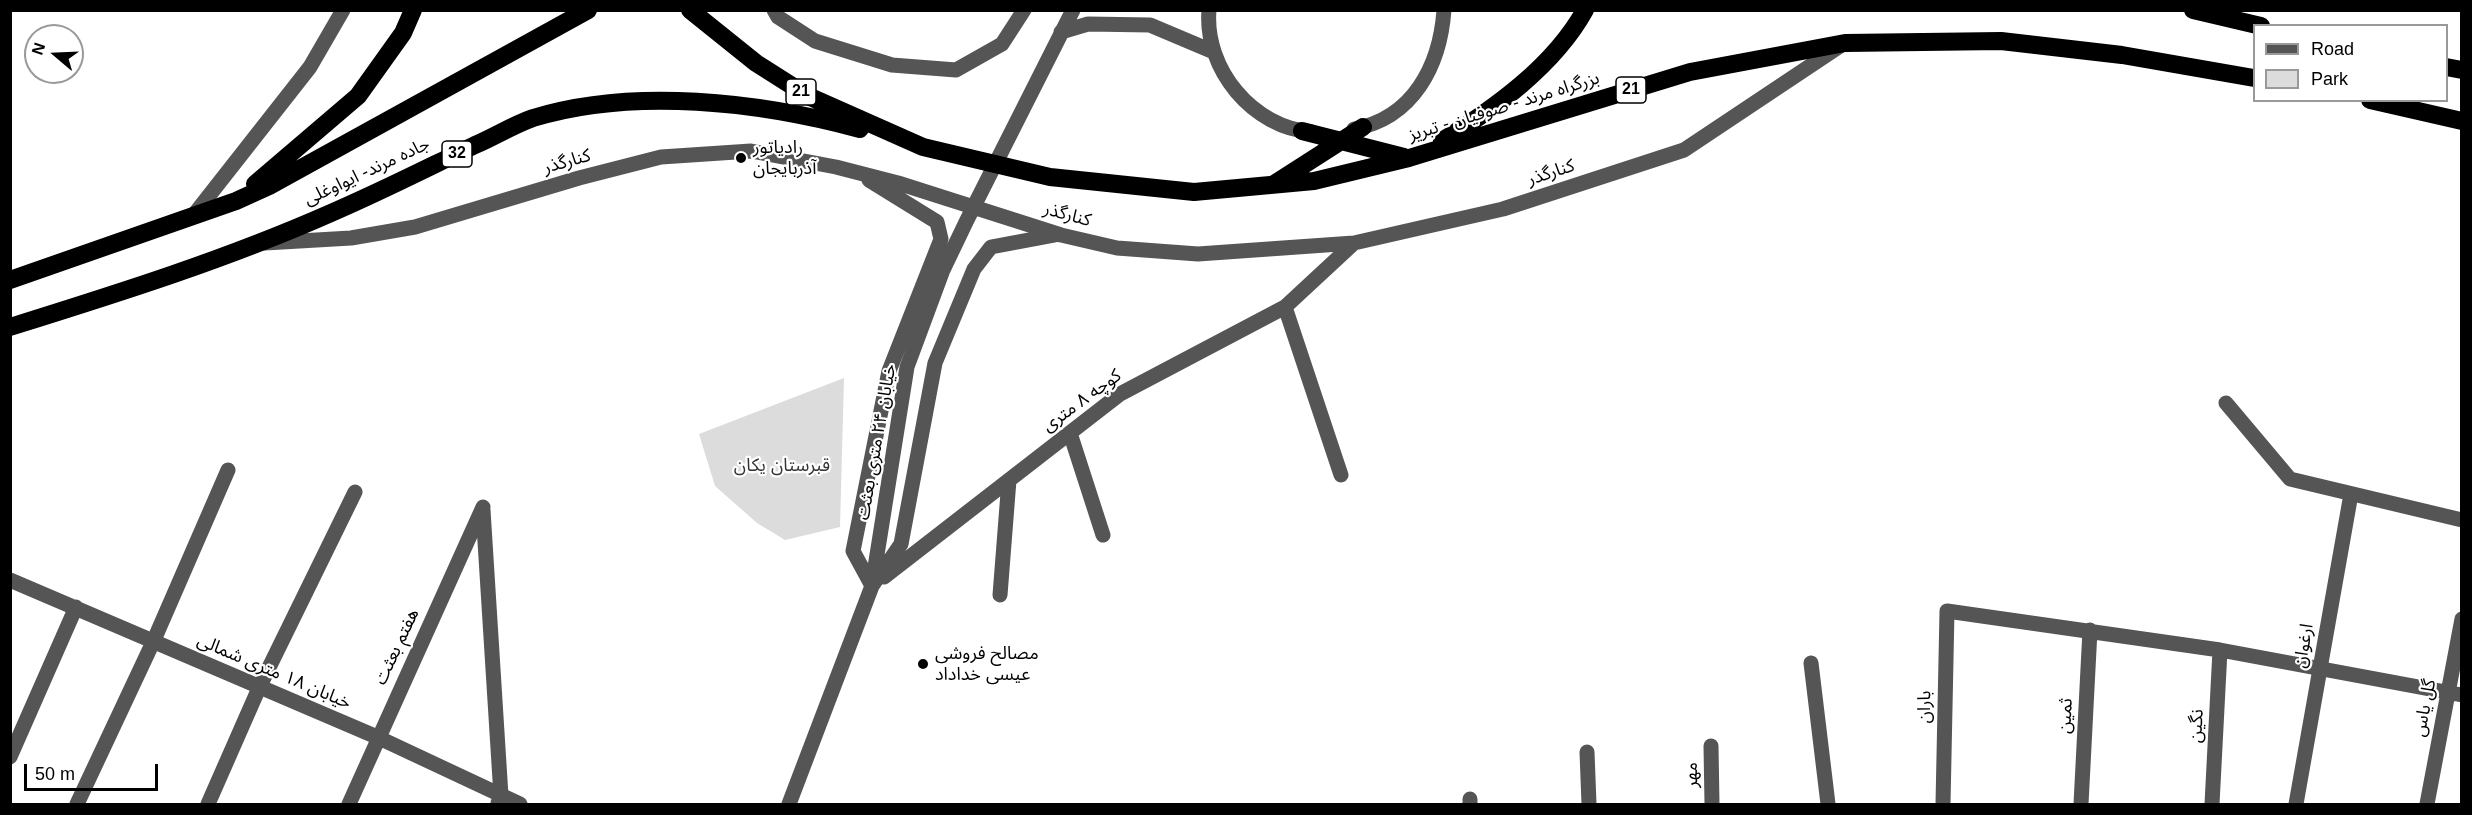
<!DOCTYPE html>
<meta charset="utf-8">
<style>
body{margin:0}
#map{position:relative;width:2472px;height:815px;overflow:hidden;background:#fff;font-family:Helvetica,sans-serif}
canvas{display:block}
.frame{position:absolute;inset:0;border:12px solid #000;pointer-events:none}
.legend{position:absolute;left:2253px;top:24px;width:195px;height:78px;box-sizing:border-box;background:#fff;border:2px solid #999;margin:0;padding:8px 10px;list-style:none;font-size:18px;color:#000}
.legend li{display:flex;align-items:center;gap:12px;height:30px}
.legend b{width:30px;border:2px solid #999}
.north{position:absolute;left:24px;top:24px;width:60px;height:60px;box-sizing:border-box;background:#fff;border:2px solid #999;border-radius:50%;rotate:289deg;font-size:16px;font-weight:700;line-height:24px;text-align:center;color:#000}
.north::after{content:'';display:block;margin:auto;width:21px;height:27px;background:#000;clip-path:polygon(50% 0,100% 100%,50% 72%,0 100%)}
.scale{position:absolute;left:24px;top:764px;width:134px;height:27px;box-sizing:border-box;border:3px solid #000;border-top:0;padding-left:8px;font-size:18px;line-height:21px;white-space:nowrap;color:#000;-webkit-text-stroke:4px #fff;paint-order:stroke}
</style>
<div id="map">
<canvas width="2472" height="815"></canvas>
<div class="frame"></div>
<ul class="legend">
<li><b style="height:8px;background:#555"></b>Road</li>
<li><b style="height:16px;background:#dcdcdc"></b>Park</li>
</ul>
<div class="north">N</div>
<div class="scale">50 m</div>
</div>
<script>
const ctx = document.querySelector('canvas').getContext('2d');
ctx.lineJoin = 'round';
function fill(path, color) {
  ctx.fillStyle = color;
  ctx.fill(path, 'evenodd');
}
function stroke(path, color, width, dash) {
  ctx.strokeStyle = color;
  ctx.lineWidth = width;
  ctx.lineCap = dash ? 'butt' : 'round';
  ctx.setLineDash(dash || []);
  ctx.stroke(path);
}
function drawText(font, color, halo, rows, align = 'center') {
  ctx.font = font + ' Helvetica,"Noto Sans Arabic",sans-serif';
  ctx.lineWidth = 4.5;
  ctx.setLineDash([]);
  ctx.textBaseline = 'middle';
  ctx.strokeStyle = halo;
  ctx.fillStyle = color;
  for (const [text, x, y, turn = 0] of rows) {
    ctx.save();
    ctx.translate(x, y);
    ctx.rotate((+turn || 0) * Math.PI / 180);
    ctx.textAlign = isNaN(turn) ? turn : align;
    if (halo) ctx.strokeText(text, 0, 0);
    ctx.fillText(text, 0, 0);
    ctx.restore();
  }
}
fill(new Path2D(`
 M 844,378 L 840,527 L 785,540 L 757,523 L 715,486 L 699,434 Z`), '#dcdcdc');
stroke(new Path2D(`
 M 774,10 L 778,17 L 815,41 L 892,65 L 956,70 L 1002,44 L 1024,10
 M 1209,10 C 1204,69 1253,128 1312,132
 M 1061,32 L 1088,24 L 1150,25 L 1214,52
 M 1354,129 C 1413,118 1440,66 1444,10
 M 869,180 L 937,222 L 941,239 L 889,371 L 853,551 L 872,586 L 901,544 L 935,363 L 974,269 L 991,247 L 1055,235
 M 193,216 L 310,67 L 343,10
 M 265,243 L 351,238 L 415,227 L 579,178 L 661,157 L 751,151 L 836,167 L 898,183 L 1061,235 L 1117,248 L 1198,254 L 1354,243 L 1503,209 L 1684,150 L 1840,46
 M 1285,307 L 1341,475
 M 2226,403 L 2290,479 L 2462,520
 M 1070,433 L 1103,535
 M 483,510 L 501,796 L 498,803
 M 884,577 L 1120,394 L 1285,307 L 1354,243
 M 10,580 L 377,737 L 520,804
 M 1000,595 L 1009,480
 M 1811,663 L 1828,804
 M 1711,746 L 1712,804
 M 1587,752 L 1589,804
 M 10,757 L 76,607
 M 77,804 L 154,640 L 228,470
 M 208,804 L 259,688 L 355,492
 M 349,804 L 483,507
 M 789,804 L 872,586 L 907,367 L 943,270 L 967,220 L 1073,10
 M 1470,804 L 1470,799
 M 1943,804 L 1947,611 L 2220,650 L 2462,695
 M 2081,804 L 2090,630
 M 2212,804 L 2220,650
 M 2296,804 L 2351,494
 M 2427,804 L 2462,619`), '#555', 15);
stroke(new Path2D(`
 M 690,10 L 756,63 L 808,96 L 923,147 L 1050,177 L 1194,192 L 1314,181 L 1409,158 L 1690,72 L 1845,43 L 2001,41 L 2122,55 L 2254,78
 M 2193,10 L 2261,26
 M 2446,67 L 2462,70
 M 2370,100 L 2462,121
 M 1302,131 L 1404,157
 M 1442,141 C 1495,108 1554,66 1585,10
 M 255,184 L 358,96 L 403,33 L 413,10
 M 1274,184 L 1363,127
 M 10,280 L 236,201 L 269,186 L 588,10
 M 10,327 C 119,293 227,259 331,213 C 380,192 427,168 475,145 C 494,137 513,125 533,118 C 634,87 760,102 860,129`), '#000', 18);
for (const [x, y, r, color] of [
 [741,158,6,"#000"],
 [923,664,6,"#000"]
]) {
  const dot = new Path2D();
  dot.arc(x, y, r, 0, 2 * Math.PI);
  ctx.fillStyle = color;
  ctx.fill(dot);
  stroke(dot, '#fff', 2);
}
for (const [x, y, w] of [
 [1631,90,30],
 [801,92,30],
 [457,154,30]
]) {
  const box = new Path2D();
  box.roundRect(x - w / 2, y - 13, w, 26, 4.5);
  ctx.fillStyle = '#fff';
  ctx.fill(box);
  stroke(box, '#000', 1.5);
}
drawText('bold 16px', '#000', null, [
 ["21",1631,90],
 ["21",801,92],
 ["32",457,154]
]);
drawText('18px', '#000', '#fff', [
 ["بزرگراه مرند - صوفیان - تبریز",1504,107,-17],
 ["کنارگذر",567,162,-16],
 ["جاده مرند- ایواوغلی",367,172,-25],
 ["کنارگذر",1551,173,-18],
 ["کنارگذر",1067,215,15],
 ["کوچه ۸ متری",1082,401,-36],
 ["خیابان ۲۴ متری بعثت",877,442,-80],
 ["ارغوان",2304,646,-80],
 ["هفتم بعثت",397,647,-65],
 ["خیابان ۱۸ متری شمالی",274,672,23],
 ["باران",1925,707,-89],
 ["گل یاس",2425,708,-79],
 ["ثمین",2066,716,-87],
 ["نگین",2197,726,-87],
 ["مهر",1692,775,-91]
]);
drawText('18px', '#000', '#fff', [
 ["رادیاتور",753,148],
 ["آذربایجان",753,169],
 ["مصالح فروشی",935,654],
 ["عیسی خداداد",935,675]
], 'left');
drawText('18px', '#333', '#fff', [
 ["قبرستان یکان",782,466]
]);
</script>
